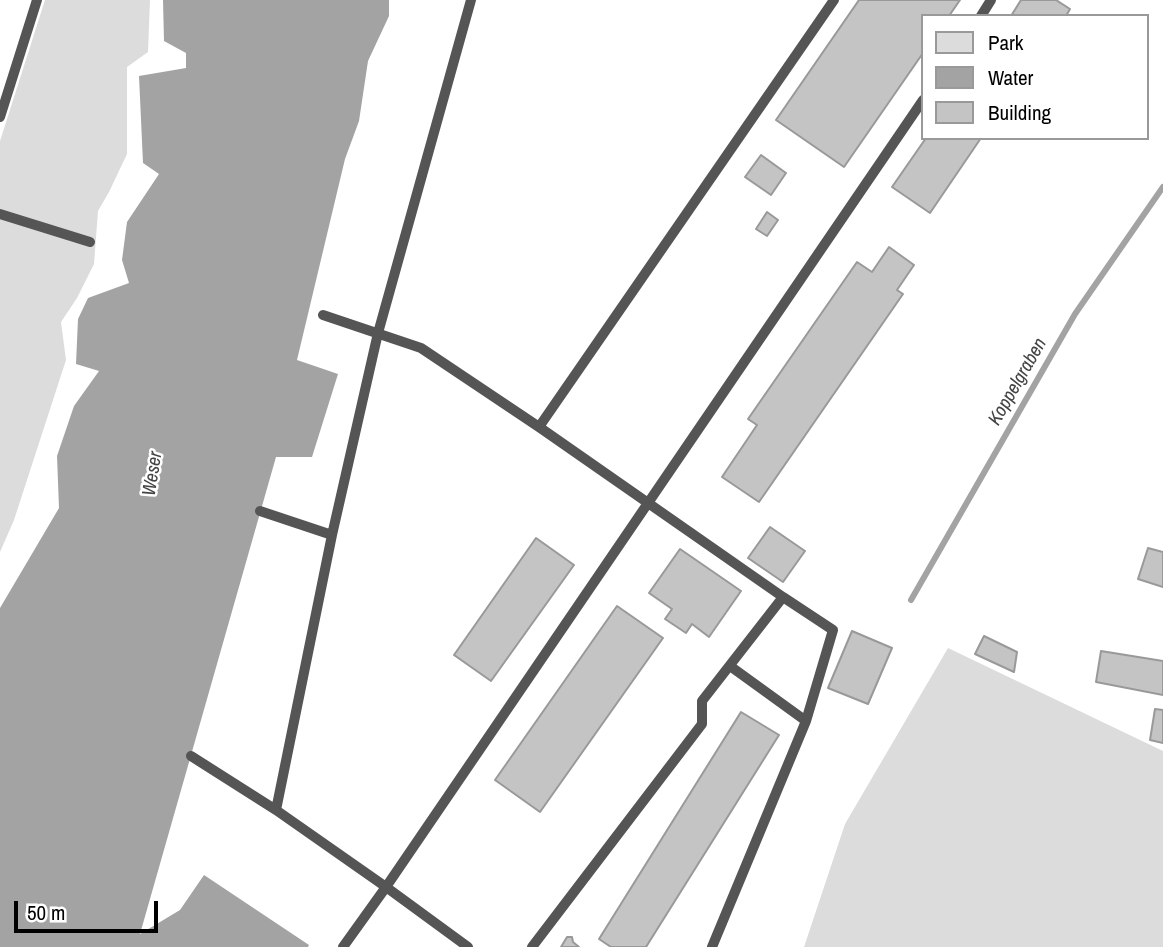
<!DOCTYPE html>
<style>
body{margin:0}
#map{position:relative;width:1163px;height:947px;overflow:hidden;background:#fff;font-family:"Archivo Narrow",sans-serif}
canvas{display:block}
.legend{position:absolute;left:921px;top:14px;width:228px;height:126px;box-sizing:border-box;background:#fff;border:2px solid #999;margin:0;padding:9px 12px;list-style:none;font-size:21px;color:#000}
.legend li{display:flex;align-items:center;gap:14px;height:35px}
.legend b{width:35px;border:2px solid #999}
.scale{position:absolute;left:14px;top:901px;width:144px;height:32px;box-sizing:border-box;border:4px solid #000;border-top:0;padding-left:9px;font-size:21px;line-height:24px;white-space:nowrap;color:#000;-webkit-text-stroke:5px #fff;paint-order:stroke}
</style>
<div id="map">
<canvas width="1163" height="947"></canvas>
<ul class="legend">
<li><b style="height:19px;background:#dcdcdc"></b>Park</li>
<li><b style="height:19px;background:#a3a3a3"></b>Water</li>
<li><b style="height:19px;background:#c4c4c4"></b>Building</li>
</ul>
<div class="scale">50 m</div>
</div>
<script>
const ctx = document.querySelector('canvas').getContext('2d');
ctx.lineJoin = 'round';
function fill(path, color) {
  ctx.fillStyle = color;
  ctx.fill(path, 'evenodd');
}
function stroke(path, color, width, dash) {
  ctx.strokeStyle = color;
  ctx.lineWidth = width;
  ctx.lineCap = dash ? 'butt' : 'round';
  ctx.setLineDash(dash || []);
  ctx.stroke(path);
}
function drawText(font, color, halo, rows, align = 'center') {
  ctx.font = font + ' "Archivo Narrow",sans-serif';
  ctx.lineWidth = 5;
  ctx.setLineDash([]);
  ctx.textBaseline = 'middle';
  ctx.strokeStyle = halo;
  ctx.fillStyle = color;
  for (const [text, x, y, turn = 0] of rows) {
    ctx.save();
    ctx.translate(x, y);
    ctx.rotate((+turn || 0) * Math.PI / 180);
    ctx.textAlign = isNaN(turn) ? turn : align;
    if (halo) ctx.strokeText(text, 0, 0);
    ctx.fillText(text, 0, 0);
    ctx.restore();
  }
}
fill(new Path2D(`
 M 45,0 L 150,0 L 148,52 L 127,67 L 127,154 L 109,192 L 98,211 L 94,264 L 77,298 L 61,322 L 66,360 L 14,520 L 0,552 L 0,141 Z
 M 948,648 L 1163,751 L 1163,947 L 804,947 L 845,824 Z`), '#dcdcdc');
fill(new Path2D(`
 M 163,0 L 389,0 L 389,16 L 368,61 L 359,121 L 345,159 L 297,360 L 338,374 L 312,457 L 276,457 L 140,934 L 180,910 L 204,875 L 309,945 L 308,947 L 0,947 L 0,608 L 59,508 L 57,456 L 74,406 L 99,371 L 76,364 L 78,319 L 88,298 L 129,283 L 122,260 L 127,222 L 159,174 L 143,163 L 139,76 L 186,68 L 186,53 L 164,41 Z`), '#a3a3a3');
stroke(new Path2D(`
 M 911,600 L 1075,314 L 1163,187`), '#a3a3a3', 6);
const building = new Path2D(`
 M 859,0 L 960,0 L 949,16 L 923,16 L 923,53 L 844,167 L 776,120 Z
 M 1021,0 L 1056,0 L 1070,9 L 1066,16 L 1011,16 Z
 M 926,138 L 981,138 L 930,213 L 892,187 Z
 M 761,155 L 786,173 L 771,195 L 745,177 Z
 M 767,212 L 778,220 L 767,236 L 756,229 Z
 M 889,247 L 914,265 L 897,290 L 903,294 L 759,502 L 722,477 L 757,425 L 748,419 L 857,262 L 872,272 Z
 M 770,527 L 805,551 L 783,582 L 748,558 Z
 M 536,538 L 574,565 L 491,681 L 454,655 Z
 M 1148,548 L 1163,552 L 1163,587 L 1138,579 Z
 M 680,549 L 741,591 L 709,637 L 692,624 L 686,633 L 665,619 L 672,609 L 649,593 Z
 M 617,606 L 663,638 L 540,812 L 495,780 Z
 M 852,631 L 892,648 L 868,704 L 828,688 Z
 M 984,636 L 1017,652 L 1014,672 L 975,654 Z
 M 1101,651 L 1163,661 L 1163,695 L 1096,682 Z
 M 1155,709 L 1163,710 L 1163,743 L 1150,740 Z
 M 741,712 L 779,735 L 646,947 L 611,947 L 599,939 Z
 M 567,937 L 572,937 L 573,942 L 579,947 L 561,947 Z`);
fill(building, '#c4c4c4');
stroke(building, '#999', 2);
stroke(new Path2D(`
 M 981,16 L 991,0
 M 0,117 L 37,0
 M 0,214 L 90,242
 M 323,315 L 421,348 L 539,427 L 783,597 L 702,701 L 702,724 L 532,947
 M 539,427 L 834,0
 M 260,511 L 332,535
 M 730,666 L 806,721
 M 191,756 L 276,810
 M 343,947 L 386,887 L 923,100
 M 468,947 L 386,887 L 276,810 L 332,535 L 378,333 L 471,0
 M 712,947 L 806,721 L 833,630 L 783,597`), '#555', 10);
drawText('italic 19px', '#444', '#fff', [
 ["Koppelgraben",1018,382,-60],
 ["Weser",153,474,-81]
]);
</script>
